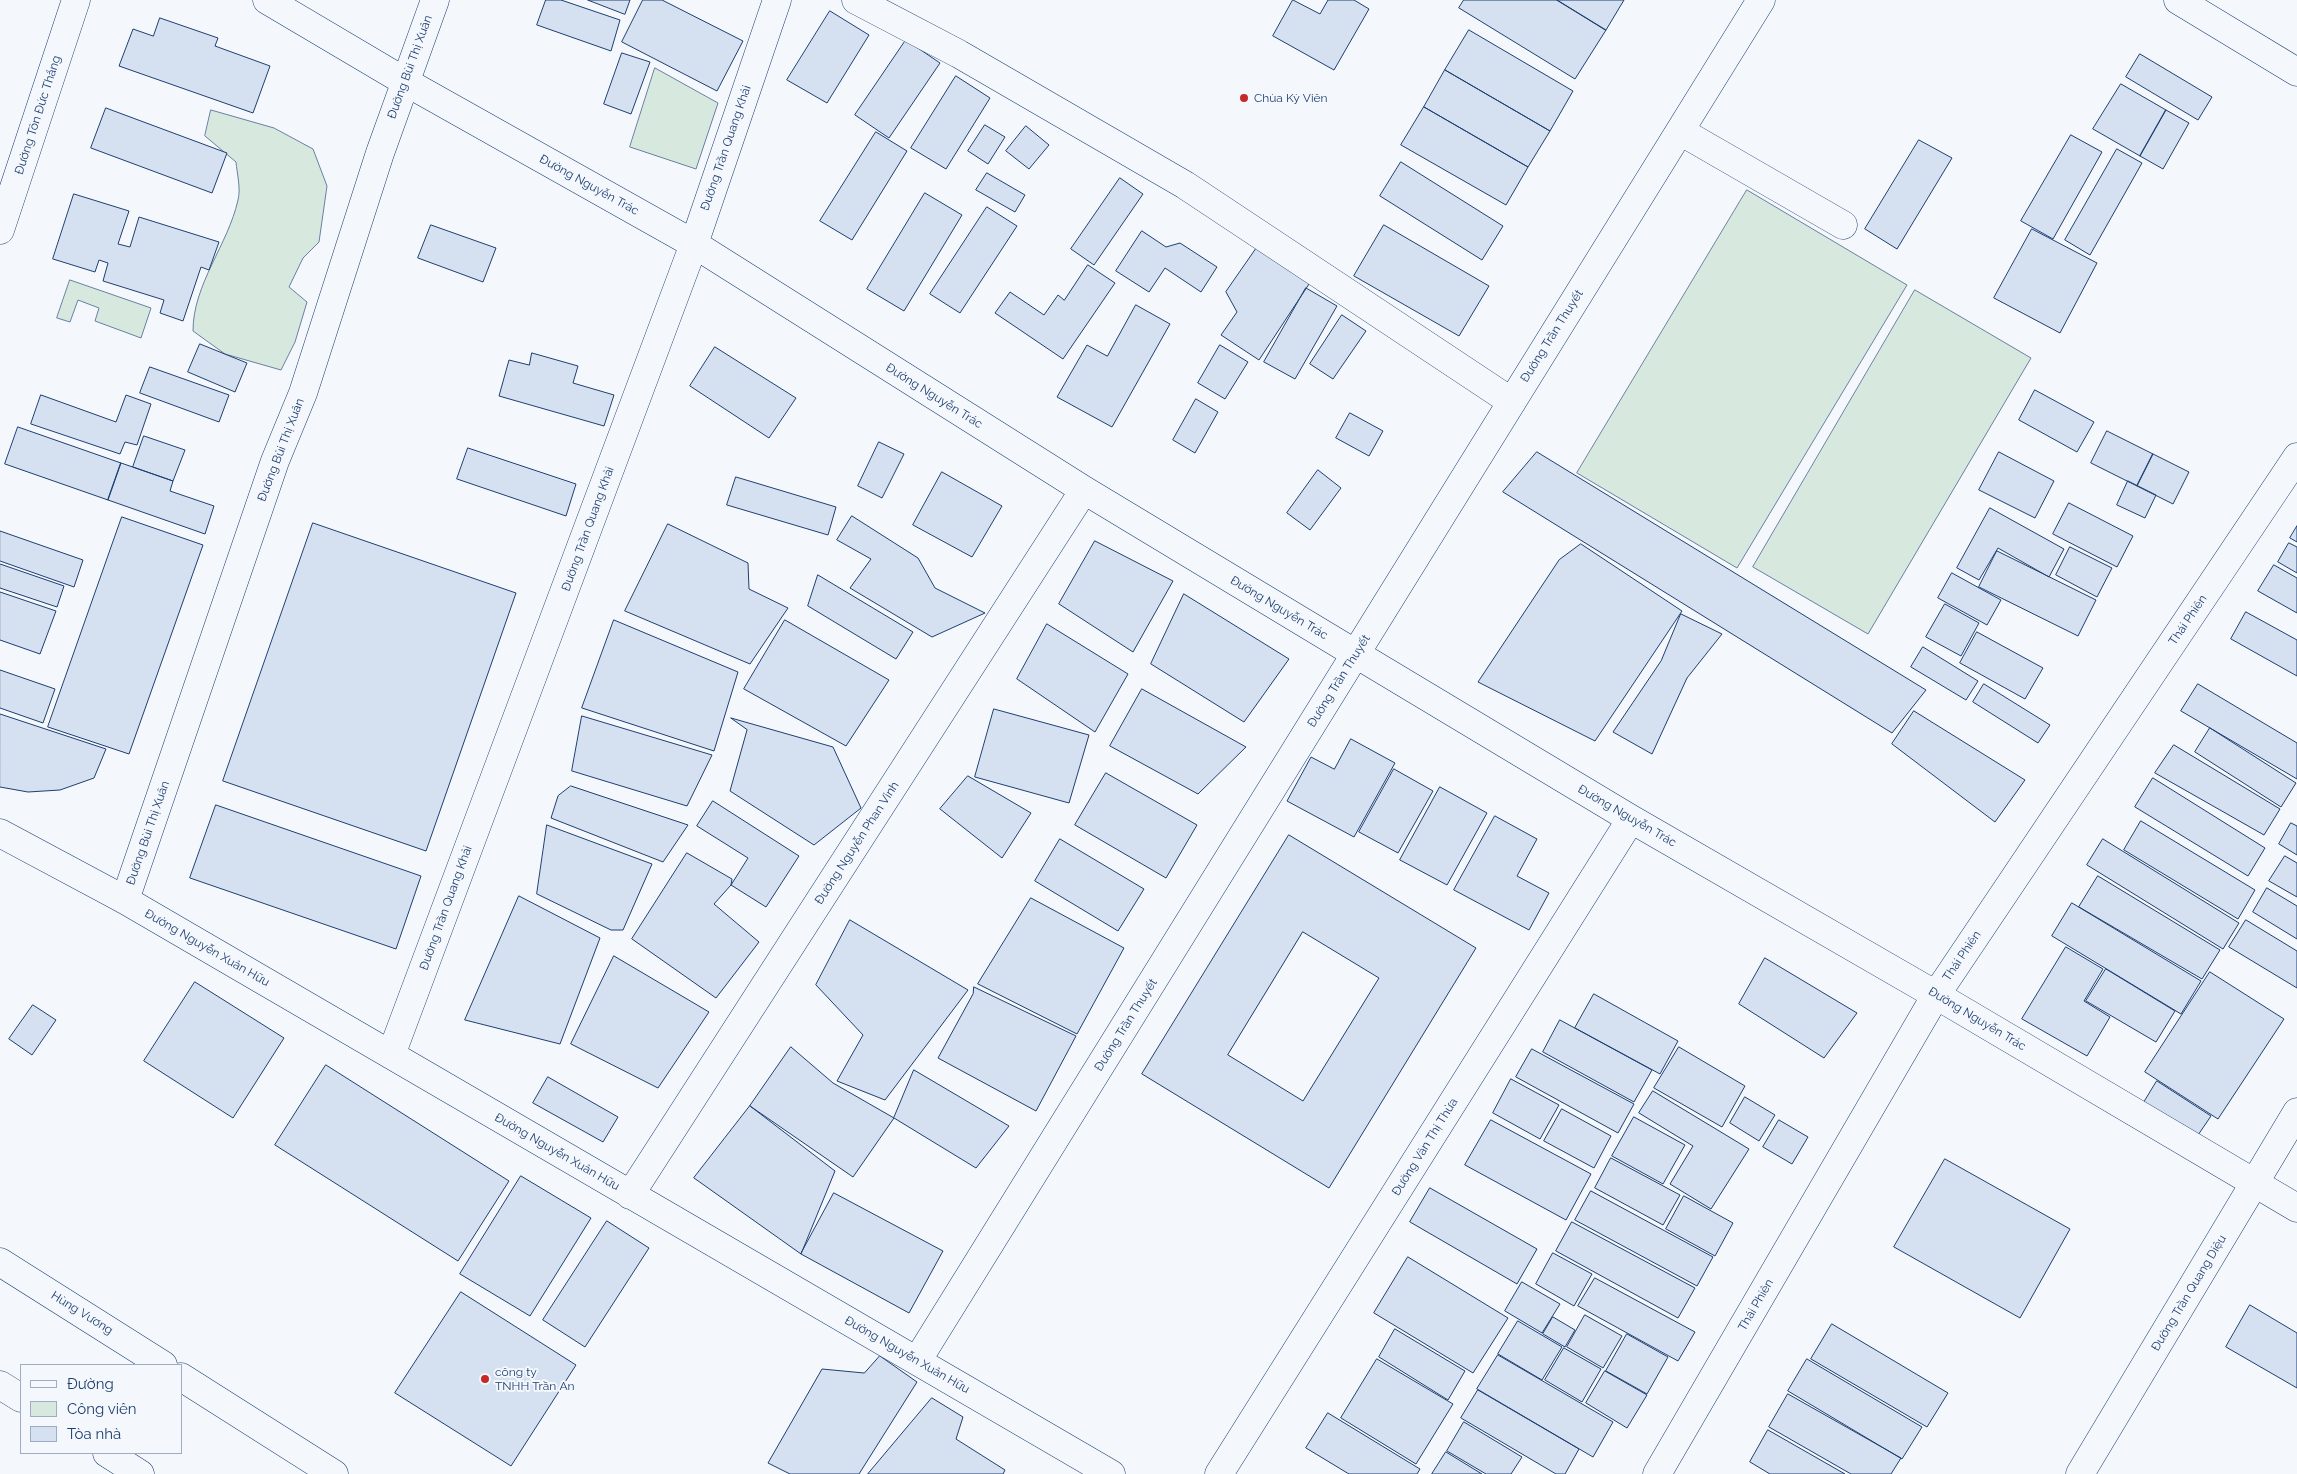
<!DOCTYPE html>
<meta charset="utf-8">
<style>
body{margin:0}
#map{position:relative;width:2297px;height:1474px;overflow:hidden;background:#f4f7fb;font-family:Raleway,sans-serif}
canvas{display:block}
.legend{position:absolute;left:20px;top:1364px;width:162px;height:90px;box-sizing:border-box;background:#f4f7fb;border:1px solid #9eadc5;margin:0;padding:6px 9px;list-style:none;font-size:15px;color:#1d3f73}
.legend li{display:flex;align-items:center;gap:10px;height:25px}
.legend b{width:25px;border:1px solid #9eadc5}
</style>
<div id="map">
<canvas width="2297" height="1474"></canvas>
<ul class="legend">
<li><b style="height:6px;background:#f4f7fb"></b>Đường</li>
<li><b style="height:14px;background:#d7e8df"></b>Công viên</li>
<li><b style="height:14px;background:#d5e0f0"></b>Tòa nhà</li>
</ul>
</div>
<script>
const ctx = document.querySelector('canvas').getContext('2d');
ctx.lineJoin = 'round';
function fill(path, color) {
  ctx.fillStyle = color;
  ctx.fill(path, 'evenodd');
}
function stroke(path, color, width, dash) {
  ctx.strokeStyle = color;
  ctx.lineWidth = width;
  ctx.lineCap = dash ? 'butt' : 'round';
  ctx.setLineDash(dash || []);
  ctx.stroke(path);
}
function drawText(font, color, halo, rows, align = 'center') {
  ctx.font = font + ' Raleway,sans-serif';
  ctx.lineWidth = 4;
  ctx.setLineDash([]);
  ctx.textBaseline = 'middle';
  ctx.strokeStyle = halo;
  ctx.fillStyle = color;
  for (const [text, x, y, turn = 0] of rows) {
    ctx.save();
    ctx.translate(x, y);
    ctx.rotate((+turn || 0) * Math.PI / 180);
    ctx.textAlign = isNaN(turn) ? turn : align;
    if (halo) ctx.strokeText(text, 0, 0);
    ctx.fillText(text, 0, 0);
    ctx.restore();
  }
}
const green = new Path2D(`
 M 655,68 L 718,103 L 696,169 L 630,147 Z
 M 211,110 L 274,128 L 313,149 L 327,186 L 319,242 L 303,258 L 289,287 L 307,302 L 295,342 L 281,370 L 225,354 L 193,331 C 193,284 228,245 238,200 C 241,189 237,173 236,162 L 205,136 Z
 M 1747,190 L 1907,285 L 1737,568 L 1577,473 Z
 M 70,280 L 151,308 L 141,338 L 95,321 L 99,308 L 78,300 L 70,322 L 57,318 Z
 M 1915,290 L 2031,358 L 1868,634 L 1753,567 Z`);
fill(green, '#d7e8df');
stroke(green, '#687fa3', 1);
const building = new Path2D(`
 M 546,0 L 561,0 L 620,20 L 611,51 L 537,25 Z
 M 588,0 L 630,0 L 625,14 Z
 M 643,0 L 662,0 L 743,41 L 717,91 L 622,42 Z
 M 1293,0 L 1320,14 L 1328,0 L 1354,0 L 1369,9 L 1334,70 L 1273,36 Z
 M 1464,0 L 1557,0 L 1606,30 L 1575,79 L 1459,8 Z
 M 1557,0 L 1624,0 L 1606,30 Z
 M 830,11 L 869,35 L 827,103 L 787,80 Z
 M 160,18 L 218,38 L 215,46 L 270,66 L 253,113 L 119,66 L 133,29 L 153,36 Z
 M 1469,30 L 1573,91 L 1550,131 L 1445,70 Z
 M 906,40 L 940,63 L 889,138 L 855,115 Z
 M 622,53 L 650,62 L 631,114 L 604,104 Z
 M 2140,54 L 2212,97 L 2198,120 L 2126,77 Z
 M 1445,70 L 1550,131 L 1528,167 L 1424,107 Z
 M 956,76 L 990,98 L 946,169 L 911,148 Z
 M 2121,84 L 2166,110 L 2140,156 L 2093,129 Z
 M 1424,107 L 1528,167 L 1506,205 L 1401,145 Z
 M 106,108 L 227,153 L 212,193 L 91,148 Z
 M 2166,110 L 2189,123 L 2163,169 L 2140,156 Z
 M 985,125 L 1005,137 L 988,164 L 968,151 Z
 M 1026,126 L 1049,145 L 1029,169 L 1006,151 Z
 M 876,132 L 907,151 L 852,240 L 820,221 Z
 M 2071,135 L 2102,152 L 2053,239 L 2021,221 Z
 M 1919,140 L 1952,158 L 1897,249 L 1865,229 Z
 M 2117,149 L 2142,163 L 2090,255 L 2065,240 Z
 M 1401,162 L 1503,226 L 1482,260 L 1380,196 Z
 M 987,173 L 1025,195 L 1015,212 L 976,190 Z
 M 1120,178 L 1143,194 L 1094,265 L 1071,249 Z
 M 925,193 L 962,215 L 904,311 L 867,289 Z
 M 74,194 L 129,211 L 118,244 L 130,247 L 139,217 L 219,242 L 209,270 L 201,267 L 183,321 L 160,313 L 164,300 L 103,281 L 108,263 L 99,260 L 95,272 L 53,259 Z
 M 987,207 L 1017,226 L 960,313 L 930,294 Z
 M 431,225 L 496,248 L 483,282 L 418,258 Z
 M 1384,225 L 1489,286 L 1459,336 L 1354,276 Z
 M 2032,229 L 2097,263 L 2060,333 L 1994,298 Z
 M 1142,231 L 1166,247 L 1180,243 L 1217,267 L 1201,292 L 1165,268 L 1149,292 L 1116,271 Z
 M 1258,246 L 1311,281 L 1259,360 L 1221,335 L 1237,312 L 1226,292 Z
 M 1088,265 L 1115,283 L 1063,359 L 995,313 L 1010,292 L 1044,315 L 1058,295 L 1064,300 Z
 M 1306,288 L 1337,306 L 1295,379 L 1264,362 Z
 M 1136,305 L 1170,324 L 1112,427 L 1057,397 L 1087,345 L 1107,356 Z
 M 1342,315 L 1366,331 L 1333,379 L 1310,364 Z
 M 200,344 L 247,363 L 235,392 L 188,372 Z
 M 1220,345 L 1248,362 L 1225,399 L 1198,383 Z
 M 715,347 L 796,398 L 769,438 L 690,386 Z
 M 532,353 L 578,366 L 573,383 L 614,395 L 604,426 L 499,396 L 509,360 L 529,365 Z
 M 150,367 L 229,395 L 219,422 L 140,393 Z
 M 2035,390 L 2094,422 L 2077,452 L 2019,420 Z
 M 41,395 L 116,422 L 126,395 L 151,404 L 137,445 L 125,442 L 120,454 L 31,424 Z
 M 1196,399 L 1218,412 L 1195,453 L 1173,440 Z
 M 1350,413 L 1383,431 L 1369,456 L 1336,438 Z
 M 18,427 L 121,463 L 108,500 L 5,464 Z
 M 2107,431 L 2153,454 L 2137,486 L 2091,463 Z
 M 144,436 L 185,450 L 173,481 L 133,467 Z
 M 879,442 L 904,454 L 882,498 L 858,486 Z
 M 468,448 L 576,484 L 566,516 L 457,479 Z
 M 1537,452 L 1926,690 L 1892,733 L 1503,492 Z
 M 1999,452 L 2054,481 L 2035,518 L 1979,490 Z
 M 2153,454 L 2189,472 L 2173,504 L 2137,486 Z
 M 121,463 L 173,481 L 170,491 L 214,506 L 205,534 L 108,500 Z
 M 1318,470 L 1341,488 L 1310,530 L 1287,513 Z
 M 942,472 L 1002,506 L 972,557 L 913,525 Z
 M 736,477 L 836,507 L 828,535 L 727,505 Z
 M 2128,481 L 2156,495 L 2145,518 L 2117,505 Z
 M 2069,503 L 2133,536 L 2117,567 L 2053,534 Z
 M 1990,508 L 2064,549 L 2049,577 L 1998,548 L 1979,580 L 1957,568 Z
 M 852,516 L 918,558 L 935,588 L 985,613 L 932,637 L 850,588 L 871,559 L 837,540 Z
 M 122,517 L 203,545 L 129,754 L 48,727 Z
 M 313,523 L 516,593 L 426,851 L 223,781 Z
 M 668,524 L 748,563 L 749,589 L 788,608 L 750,664 L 625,611 Z
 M 2297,526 L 2297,542 L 2290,538 Z
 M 0,531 L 83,560 L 74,587 L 0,561 Z
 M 1095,541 L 1173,581 L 1133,652 L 1059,604 Z
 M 2289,543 L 2297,547 L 2297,573 L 2278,562 Z
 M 1581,544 L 1682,611 L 1595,741 L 1478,682 L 1559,560 Z
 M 2070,547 L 2112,568 L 2097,597 L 2056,575 Z
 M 1997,551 L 2096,600 L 2078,636 L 1979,587 Z
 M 0,564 L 64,586 L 57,607 L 0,588 Z
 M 2274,565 L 2297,578 L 2297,613 L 2258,591 Z
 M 1952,573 L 2001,600 L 1987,625 L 1938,598 Z
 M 818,575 L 913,632 L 896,659 L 808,606 Z
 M 0,592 L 56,611 L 40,654 L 0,640 Z
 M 1184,594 L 1289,659 L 1244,722 L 1151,664 Z
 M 1945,604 L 1979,623 L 1961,656 L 1926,637 Z
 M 2246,612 L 2297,640 L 2297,676 L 2231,639 Z
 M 1681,614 L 1722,634 L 1687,678 L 1652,754 L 1613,732 L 1661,661 Z
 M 614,620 L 738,672 L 714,751 L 582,708 Z
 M 785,620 L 889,680 L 846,746 L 744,689 Z
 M 1047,624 L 1128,674 L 1095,732 L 1017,679 Z
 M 1977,632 L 2043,668 L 2025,699 L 1960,663 Z
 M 1923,647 L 1978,681 L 1966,700 L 1911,667 Z
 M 0,670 L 55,689 L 43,723 L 0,708 Z
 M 1984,684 L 2050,725 L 2038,743 L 1973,702 Z
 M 2198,684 L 2297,743 L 2297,779 L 2181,711 Z
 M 1142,689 L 1246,747 L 1198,794 L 1110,746 Z
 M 994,709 L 1089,735 L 1069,803 L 975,777 Z
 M 1914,711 L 2025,780 L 1995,822 L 1892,744 Z
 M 0,714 L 106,749 L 94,778 L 60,790 L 28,792 L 0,787 Z
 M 582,716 L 712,755 L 687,806 L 572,771 Z
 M 731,718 L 833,747 L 861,808 L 814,845 L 730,791 L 747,730 Z
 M 2210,728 L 2296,783 L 2281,807 L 2195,752 Z
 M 1351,739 L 1395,763 L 1354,837 L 1287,801 L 1311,757 L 1334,769 Z
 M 2174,745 L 2280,809 L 2264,835 L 2155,773 Z
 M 1394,769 L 1433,791 L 1398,853 L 1359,832 Z
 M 1106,773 L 1197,825 L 1166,878 L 1075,825 Z
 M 968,776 L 1031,813 L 1002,858 L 940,809 Z
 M 2153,778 L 2265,848 L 2248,876 L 2135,807 Z
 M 571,786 L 688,825 L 663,862 L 551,818 L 558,796 Z
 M 1440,787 L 1487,813 L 1447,885 L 1400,860 Z
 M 713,801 L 799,856 L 766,907 L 731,885 L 748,858 L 697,826 Z
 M 216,805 L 421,876 L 396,949 L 190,878 Z
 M 1495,816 L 1537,839 L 1517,876 L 1549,893 L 1529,930 L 1454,890 Z
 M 2141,821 L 2255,890 L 2238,919 L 2124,850 Z
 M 2291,823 L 2297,826 L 2297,855 L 2279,844 Z
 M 547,825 L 652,864 L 623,930 L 611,930 L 537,894 Z
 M 1289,835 L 1476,948 L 1329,1188 L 1142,1074 ZM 1303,932 L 1379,978 L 1303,1101 L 1228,1055 Z
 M 1060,839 L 1144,889 L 1118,931 L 1035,881 Z
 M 2103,839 L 2239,923 L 2223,949 L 2087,865 Z
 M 687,853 L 732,879 L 731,885 L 714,904 L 759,942 L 716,998 L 632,939 Z
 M 2285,856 L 2297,863 L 2297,897 L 2269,881 Z
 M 2098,876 L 2220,950 L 2202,979 L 2079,907 Z
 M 2267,888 L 2297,906 L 2297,939 L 2253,912 Z
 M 519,896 L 600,938 L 560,1044 L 465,1020 Z
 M 1031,898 L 1124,948 L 1077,1034 L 978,984 Z
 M 2072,903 L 2201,981 L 2181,1014 L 2052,936 Z
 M 850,920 L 968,990 L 885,1100 L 837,1081 L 863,1035 L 816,985 Z
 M 2246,920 L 2297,951 L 2297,988 L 2229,947 Z
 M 2066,947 L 2103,969 L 2084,1001 L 2110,1017 L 2087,1056 L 2022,1019 Z
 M 614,956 L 709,1012 L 658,1088 L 571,1044 Z
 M 1765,958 L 1857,1013 L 1824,1058 L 1739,1004 Z
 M 2106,969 L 2175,1011 L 2156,1042 L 2086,1001 Z
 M 2210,972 L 2284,1019 L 2218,1119 L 2145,1072 Z
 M 195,982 L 284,1038 L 233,1118 L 144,1061 Z
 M 974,987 L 1076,1036 L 1036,1111 L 938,1058 L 973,994 Z
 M 1594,994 L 1678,1041 L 1660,1074 L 1575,1028 Z
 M 33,1005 L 56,1020 L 32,1055 L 9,1039 Z
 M 1560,1020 L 1652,1070 L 1634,1102 L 1543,1052 Z
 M 791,1047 L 833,1083 L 894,1118 L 853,1177 L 750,1106 Z
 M 1679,1047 L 1745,1086 L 1722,1127 L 1654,1088 Z
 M 1532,1049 L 1634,1104 L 1618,1133 L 1516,1077 Z
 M 326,1065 L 509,1181 L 458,1261 L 275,1145 Z
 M 914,1070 L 1009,1126 L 976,1168 L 894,1118 Z
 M 548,1077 L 618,1117 L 603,1142 L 533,1103 Z
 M 1511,1079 L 1559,1105 L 1540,1139 L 1493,1113 Z
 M 2157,1081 L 2211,1116 L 2196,1138 L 2143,1104 Z
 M 1653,1091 L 1749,1149 L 1711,1209 L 1670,1184 L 1693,1146 L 1639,1113 Z
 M 1745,1097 L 1775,1115 L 1759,1141 L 1730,1123 Z
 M 750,1106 L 835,1171 L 801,1254 L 694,1178 Z
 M 1562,1109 L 1611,1136 L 1594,1168 L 1544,1141 Z
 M 1634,1117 L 1685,1145 L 1663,1184 L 1612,1156 Z
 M 1491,1120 L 1591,1174 L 1566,1220 L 1465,1165 Z
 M 1779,1120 L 1808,1137 L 1792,1164 L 1763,1147 Z
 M 1611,1158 L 1680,1195 L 1663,1225 L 1595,1188 Z
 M 1945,1159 L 2070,1229 L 2020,1318 L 1894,1247 Z
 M 521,1176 L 591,1218 L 530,1316 L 460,1274 Z
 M 1430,1188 L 1537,1249 L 1517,1284 L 1410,1222 Z
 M 1591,1191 L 1713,1257 L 1697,1286 L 1575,1220 Z
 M 834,1193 L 943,1251 L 909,1313 L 801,1254 Z
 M 1684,1196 L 1733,1223 L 1715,1256 L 1666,1229 Z
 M 607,1221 L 649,1248 L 585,1347 L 543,1320 Z
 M 1572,1222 L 1695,1288 L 1678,1318 L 1556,1251 Z
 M 1553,1253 L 1592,1274 L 1574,1306 L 1536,1284 Z
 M 1408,1257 L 1508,1318 L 1473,1373 L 1374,1313 Z
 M 1595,1278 L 1695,1332 L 1678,1361 L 1578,1306 Z
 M 1522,1282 L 1560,1304 L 1542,1333 L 1505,1311 Z
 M 461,1292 L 576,1365 L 511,1466 L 395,1393 Z
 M 2250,1305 L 2297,1333 L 2297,1388 L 2226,1347 Z
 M 1585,1315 L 1622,1336 L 1603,1368 L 1567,1347 Z
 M 1553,1317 L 1575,1330 L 1565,1347 L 1543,1334 Z
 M 1518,1321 L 1562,1347 L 1542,1380 L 1498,1354 Z
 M 1832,1324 L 1948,1393 L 1927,1427 L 1811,1359 Z
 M 1395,1329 L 1465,1371 L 1448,1400 L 1379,1357 Z
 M 1627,1334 L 1668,1357 L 1647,1394 L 1606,1371 Z
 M 1564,1348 L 1601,1369 L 1582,1402 L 1545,1380 Z
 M 1498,1355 L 1613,1422 L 1593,1457 L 1477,1389 Z
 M 880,1356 L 917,1382 L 859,1474 L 790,1474 L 768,1463 L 822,1369 L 864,1373 Z
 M 1377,1359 L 1453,1404 L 1416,1464 L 1341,1418 Z
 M 1807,1359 L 1922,1427 L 1902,1459 L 1788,1391 Z
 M 1605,1371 L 1647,1395 L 1627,1428 L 1586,1403 Z
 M 1478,1390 L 1579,1449 L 1565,1474 L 1556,1474 L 1461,1418 Z
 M 1788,1394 L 1901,1458 L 1891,1474 L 1851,1474 L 1769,1427 Z
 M 932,1398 L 963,1417 L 956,1439 L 1005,1470 L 1003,1474 L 868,1474 Z
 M 1328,1413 L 1415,1466 L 1420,1469 L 1417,1474 L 1349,1474 L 1306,1448 Z
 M 1464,1422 L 1522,1457 L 1511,1474 L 1486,1474 L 1447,1451 Z
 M 1768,1430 L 1845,1474 L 1770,1474 L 1750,1462 Z
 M 1446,1452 L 1482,1474 L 1432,1474 Z`);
fill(building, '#d5e0f0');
stroke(building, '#1d3f73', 1);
const minor = new Path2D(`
 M 267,0 L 404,81 L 694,244 L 1084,490 L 1356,654 L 1631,819 L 1936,995 L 2297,1208
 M 856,0 L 959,54 L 1185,185 L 1512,402
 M 1680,131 L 1843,225
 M 0,833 L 125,900 L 1111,1474
 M 125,900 L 275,461 L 303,393 L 380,153 L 435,0
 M 391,1055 L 694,244 L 777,0
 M 630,1195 L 1084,490
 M 917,1361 L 1761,0
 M 1219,1474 L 1631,819
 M 1657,1474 L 1936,995 L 2297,457
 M 2080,1474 L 2297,1112`);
const tertiary = new Path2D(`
 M 2178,0 L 2297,72
 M 0,230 L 76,0`);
const secondary = new Path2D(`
 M 0,1262 L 163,1365
 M 181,1377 L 334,1474
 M 0,1385 L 21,1398
 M 107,1453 L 140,1474`);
stroke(minor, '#1d3f73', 29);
stroke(tertiary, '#1d3f73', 29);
stroke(secondary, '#1d3f73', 29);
stroke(minor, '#f4f7fb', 28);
stroke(tertiary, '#f4f7fb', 28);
stroke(secondary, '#f4f7fb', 28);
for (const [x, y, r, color] of [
 [1244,98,5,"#c62828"],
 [485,1379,5,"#c62828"]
]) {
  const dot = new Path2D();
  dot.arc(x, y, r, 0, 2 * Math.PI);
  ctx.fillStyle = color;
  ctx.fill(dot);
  stroke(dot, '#f4f7fb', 2);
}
drawText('12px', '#1d3f73', '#f4f7fb', [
 ["Đường Bùi Thị Xuân",410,67,-70],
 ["Đường Tôn Đức Thắng",38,115,-72],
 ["Đường Trần Quang Khải",726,148,-71],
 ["Đường Nguyễn Trác",589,185,29],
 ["Đường Trần Thuyết",1552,336,-58],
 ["Đường Nguyễn Trác",934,396,32],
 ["Đường Bùi Thị Xuân",281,450,-69],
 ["Đường Trần Quang Khải",588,529,-70],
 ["Đường Nguyễn Trác",1279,608,31],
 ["Thái Phiên",2188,620,-56],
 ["Đường Trần Thuyết",1339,681,-58],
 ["Đường Nguyễn Trác",1627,816,30],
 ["Đường Bùi Thị Xuân",148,833,-71],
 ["Đường Nguyễn Phan Vinh",857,843,-57],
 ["Đường Trần Quang Khải",446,908,-70],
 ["Đường Nguyễn Xuân Hữu",207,948,30],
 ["Thái Phiên",1962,956,-56],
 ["Đường Nguyễn Trác",1977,1019,31],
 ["Đường Trần Thuyết",1126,1025,-58],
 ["Đường Văn Thị Thừa",1425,1147,-58],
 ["Đường Nguyễn Xuân Hữu",557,1152,30],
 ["Đường Trần Quang Diệu",2189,1293,-59],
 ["Thái Phiên",1756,1305,-60],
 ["Hùng Vương",82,1313,32],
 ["Đường Nguyễn Xuân Hữu",907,1355,30]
]);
drawText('12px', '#1d3f73', '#f4f7fb', [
 ["Chùa Kỳ Viên",1254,98],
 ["công ty",495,1372],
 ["TNHH Trần An",495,1386]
], 'left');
</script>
